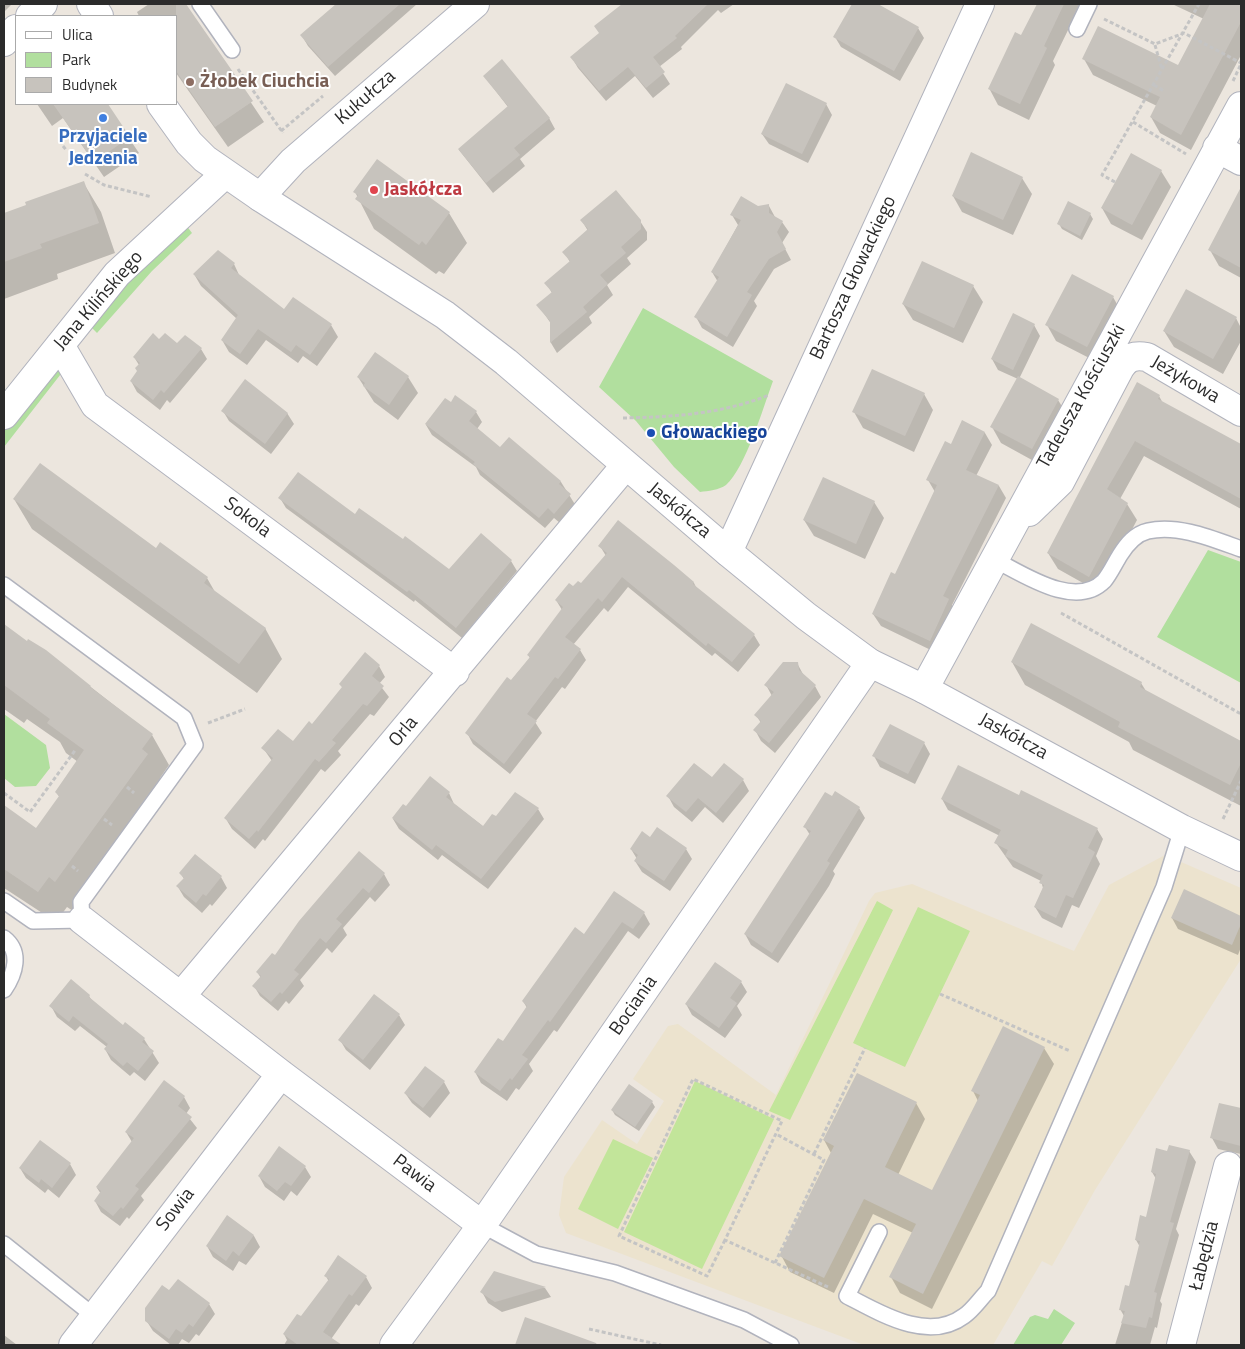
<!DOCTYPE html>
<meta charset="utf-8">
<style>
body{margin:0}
#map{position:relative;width:1245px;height:1349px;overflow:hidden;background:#ece6de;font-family:"Titillium Web",sans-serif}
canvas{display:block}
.frame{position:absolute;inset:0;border:5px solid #2b2b2b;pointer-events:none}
.legend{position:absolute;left:15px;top:15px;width:162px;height:90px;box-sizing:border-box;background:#fff;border:1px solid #aaa;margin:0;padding:6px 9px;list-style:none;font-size:15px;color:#2b2b2b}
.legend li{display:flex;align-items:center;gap:10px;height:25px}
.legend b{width:25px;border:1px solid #aaa}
</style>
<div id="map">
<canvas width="1245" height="1349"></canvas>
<div class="frame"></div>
<ul class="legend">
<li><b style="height:6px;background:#fff"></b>Ulica</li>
<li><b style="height:14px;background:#b1df9e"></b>Park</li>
<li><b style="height:14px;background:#c7c3bd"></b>Budynek</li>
</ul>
</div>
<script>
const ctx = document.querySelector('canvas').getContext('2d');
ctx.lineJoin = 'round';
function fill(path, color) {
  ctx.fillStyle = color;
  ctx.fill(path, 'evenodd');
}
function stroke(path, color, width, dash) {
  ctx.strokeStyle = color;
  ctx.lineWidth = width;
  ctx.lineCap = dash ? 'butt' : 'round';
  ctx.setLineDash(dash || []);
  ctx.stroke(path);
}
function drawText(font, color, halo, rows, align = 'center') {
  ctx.font = font + ' "Titillium Web",sans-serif';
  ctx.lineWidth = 4;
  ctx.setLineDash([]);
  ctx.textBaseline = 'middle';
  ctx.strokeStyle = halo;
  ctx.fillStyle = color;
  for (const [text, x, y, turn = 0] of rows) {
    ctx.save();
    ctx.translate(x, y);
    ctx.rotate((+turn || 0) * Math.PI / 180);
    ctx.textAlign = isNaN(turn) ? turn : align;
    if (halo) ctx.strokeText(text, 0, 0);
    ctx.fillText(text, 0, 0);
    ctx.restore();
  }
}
fill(new Path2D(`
 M 1165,855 L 1241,888 L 1241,959 L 1095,1190 L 1052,1266 L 1042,1261 L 993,1345 L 864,1345 L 566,1233 L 559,1215 L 564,1177 L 602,1120 L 637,1144 L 664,1101 L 633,1079 L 668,1026 L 678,1024 L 776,1095 L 869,901 L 875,893 L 912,884 L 1074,951 L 1109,885 Z`), '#ece3ce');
fill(new Path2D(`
 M 186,225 L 192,233 L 152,271 L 97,333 L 89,325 L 140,269 Z
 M 643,308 L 773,381 C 763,408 746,467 726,485 C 719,490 708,491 700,492 L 674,467 L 636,421 L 599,387 Z
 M 58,363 L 64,370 L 4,447 L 4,430 Z
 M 1208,550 L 1241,562 L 1241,683 L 1157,637 Z
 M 4,714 L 46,745 L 50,768 L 36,786 L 15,787 L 4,778 Z
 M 1054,1309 L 1075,1323 L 1061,1345 L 1013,1345 L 1030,1317 L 1035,1315 L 1048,1319 Z`), '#b1df9e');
fill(new Path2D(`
 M 877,901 L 893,910 L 790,1120 L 769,1111 Z
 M 918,907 L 970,931 L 905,1067 L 853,1043 Z
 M 695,1081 L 774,1119 L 702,1269 L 624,1232 Z
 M 613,1139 L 653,1158 L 618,1229 L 578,1209 Z`), '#c2e59a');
fill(new Path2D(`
 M 4,4 L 12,4 L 4,12 Z
 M 149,4 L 185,4 L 264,122 L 228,147 L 176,73 L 176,16 L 139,16 L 137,12 Z
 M 338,4 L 417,4 L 335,76 L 308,46 L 302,36 Z
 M 624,4 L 734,4 L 721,13 L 718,10 L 681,47 L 682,49 L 659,67 L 670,84 L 653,98 L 635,76 L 606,101 L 578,68 L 572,58 L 600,33 L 596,27 Z
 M 853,4 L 876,4 L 918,28 L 924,38 L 900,81 L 841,47 L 835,37 Z
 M 1038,4 L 1086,4 L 1075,28 L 1070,26 L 1053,61 L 1055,65 L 1029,120 L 998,105 L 989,88 L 1021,37 Z
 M 1172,4 L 1241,4 L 1241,55 L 1191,150 L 1160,133 L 1151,117 L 1157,106 L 1093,75 L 1084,59 L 1178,67 L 1204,19 Z
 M 484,76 L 549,118 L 555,129 L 520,159 L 525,166 L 493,193 L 459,150 L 508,107 Z
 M 37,104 L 106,104 L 139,153 L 104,177 L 63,118 L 52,126 Z
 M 826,104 L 832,115 L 808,163 L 769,144 L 762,134 Z
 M 1161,171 L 1171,187 L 1142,240 L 1111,224 L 1102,208 Z
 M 1022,178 L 1032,194 L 1013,235 L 962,212 L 953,196 Z
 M 83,182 L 101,212 L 115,253 L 57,274 L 58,279 L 4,299 L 4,215 Z
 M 355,192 L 449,213 L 467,243 L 444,274 L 439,271 L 436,274 L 374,229 Z
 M 1240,196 L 1241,197 L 1241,278 L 1219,266 L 1210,250 Z
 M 769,206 L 775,217 L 782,222 L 789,232 L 782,243 L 791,260 L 774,269 L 754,301 L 757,306 L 733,347 L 702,328 L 696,317 L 718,282 L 712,272 L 738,225 L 732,215 Z
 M 1090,214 L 1093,219 L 1082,240 L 1062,229 L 1059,224 Z
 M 582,221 L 640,221 L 647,232 L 647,240 L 627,258 L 631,264 L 607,285 L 613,295 L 589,317 L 592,323 L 557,353 L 551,343 L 552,325 L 538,305 L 552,293 L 546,283 L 570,262 L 564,252 L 588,231 Z
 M 218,252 L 234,264 L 240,277 L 284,311 L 331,325 L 338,337 L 317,366 L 303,356 L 298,363 L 266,340 L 247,365 L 229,352 L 222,340 L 237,319 L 201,286 L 194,274 Z
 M 973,286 L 983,302 L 963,343 L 913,320 L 903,304 Z
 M 1113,297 L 1122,313 L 1097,362 L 1056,341 L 1047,325 Z
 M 1236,318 L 1241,328 L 1241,341 L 1223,374 L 1174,347 L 1164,331 Z
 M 1034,325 L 1040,336 L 1019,379 L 1058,400 L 1068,416 L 1041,465 L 1001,443 L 992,427 L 1018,379 L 998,370 L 992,359 Z
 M 160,341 L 201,349 L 207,359 L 170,403 L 167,400 L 160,410 L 137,392 L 131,381 L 138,372 L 139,365 L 134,357 Z
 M 358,377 L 408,377 L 418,393 L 398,420 L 374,402 Z
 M 924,394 L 933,410 L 914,452 L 863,428 L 854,412 Z
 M 1159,396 L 1164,405 L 1241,448 L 1241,509 L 1144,456 L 1120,499 L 1127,504 L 1137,520 L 1099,592 L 1058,569 L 1048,553 Z
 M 451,404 L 476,412 L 482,422 L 477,429 L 501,449 L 509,439 L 561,482 L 576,506 L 560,523 L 554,518 L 545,528 L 480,475 L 476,467 L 432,435 L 426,425 Z
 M 223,411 L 287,413 L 294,424 L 271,454 L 229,421 Z
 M 963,422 L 985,433 L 992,445 L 976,476 L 999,486 L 1006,498 L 952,605 L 956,613 L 937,653 L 881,626 L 873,614 L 896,575 L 935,492 L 928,480 L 951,446 Z
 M 280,498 L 355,516 L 449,570 L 511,561 L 517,571 L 462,638 L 415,600 L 414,602 L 286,508 Z
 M 14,499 L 156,549 L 207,578 L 215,592 L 265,628 L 282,659 L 257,693 L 32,529 Z
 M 874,502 L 884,518 L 865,559 L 814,536 L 804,520 Z
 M 600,546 L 674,566 L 694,583 L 697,589 L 754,635 L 760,645 L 738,672 L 715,653 L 712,656 L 628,587 L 608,612 L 604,608 L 573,645 L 580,650 L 586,660 L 565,689 L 562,687 L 535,722 L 542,733 L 510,774 L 473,744 L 467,733 L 530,658 L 528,655 L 562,610 L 556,600 L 581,584 L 606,556 Z
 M 4,626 L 28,643 L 45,651 L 152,735 L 169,765 L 160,778 L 164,785 L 73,911 L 67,907 L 56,922 L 4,888 L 4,806 L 36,829 L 60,798 L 56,792 L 78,762 L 66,753 L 60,742 L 27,719 L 24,723 L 4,709 Z
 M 1012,662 L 1141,683 L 1146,691 L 1241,742 L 1241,806 L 1133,750 L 1129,742 L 1025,685 Z
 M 797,663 L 804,676 L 815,686 L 821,697 L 775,753 L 761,741 L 755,730 L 761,723 L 756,715 L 772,696 L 766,685 Z
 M 379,666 L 385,677 L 379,684 L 389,697 L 374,716 L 370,714 L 338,751 L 341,755 L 325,772 L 321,769 L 265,841 L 263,839 L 255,849 L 232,829 L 226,819 L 272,761 L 263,748 L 293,743 L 312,726 L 343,688 L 340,684 Z
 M 924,743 L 930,754 L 915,784 L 880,767 L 874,756 Z
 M 712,779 L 743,780 L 749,791 L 723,823 L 705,807 L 692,822 L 674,807 L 668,796 Z
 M 449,793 L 454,804 L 484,827 L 496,818 L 538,809 L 544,819 L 488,889 L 442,855 L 438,860 L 399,829 L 393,819 L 406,807 Z
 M 1019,797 L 1097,829 L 1103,839 L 1096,856 L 1100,864 L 1079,908 L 1072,905 L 1062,928 L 1042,918 L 1035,907 L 1043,888 L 1041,881 L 1013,867 L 996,843 L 1000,836 L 948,810 L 942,799 Z
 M 859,808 L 865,818 L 833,871 L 835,874 L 829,886 L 778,963 L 751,945 L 745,934 L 810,835 L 805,827 Z
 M 650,839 L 686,849 L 692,859 L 670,891 L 642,872 L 635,861 L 637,859 L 631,849 Z
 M 359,853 L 384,874 L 390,885 L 375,902 L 370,897 L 343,928 L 347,935 L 332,953 L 327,948 L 300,980 L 304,986 L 289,1004 L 286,1001 L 278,1011 L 260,996 L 254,986 L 261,978 L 257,972 L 275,956 Z
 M 181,874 L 221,877 L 227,888 L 212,906 L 210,904 L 202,913 L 184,897 L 178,887 L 184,879 Z
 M 1185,891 L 1241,917 L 1241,947 L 1238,955 L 1178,929 L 1172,918 Z
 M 644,913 L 650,924 L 639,939 L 628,931 L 557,1032 L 554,1030 L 529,1064 L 533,1071 L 519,1090 L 516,1088 L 507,1101 L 481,1083 L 475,1072 L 503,1043 L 527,1008 L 523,1001 L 585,936 Z
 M 741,982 L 747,992 L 737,1006 L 742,1015 L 725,1038 L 692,1015 L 686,1004 Z
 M 89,996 L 93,1002 L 123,1027 L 126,1024 L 144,1039 L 159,1063 L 145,1081 L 134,1072 L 130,1076 L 111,1060 L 105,1049 L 107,1047 L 80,1026 L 75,1031 L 57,1017 L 51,1006 Z
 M 399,1015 L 405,1025 L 370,1070 L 346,1050 L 340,1040 Z
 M 1044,1048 L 1054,1064 L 932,1309 L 900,1293 L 891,1277 L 913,1233 L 873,1214 L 834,1293 L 790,1272 L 781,1255 L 831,1153 L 824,1140 L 916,1103 L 925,1119 L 898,1175 L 933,1192 L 978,1101 L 973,1091 Z
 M 425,1068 L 444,1082 L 450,1093 L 430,1118 L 412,1103 L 405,1093 Z
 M 164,1082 L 184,1097 L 190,1108 L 186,1114 L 197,1128 L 141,1196 L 144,1200 L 129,1219 L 127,1217 L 120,1226 L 101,1212 L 95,1201 L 101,1194 L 97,1188 L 132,1142 L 126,1132 Z
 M 652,1102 L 655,1107 L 639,1131 L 615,1115 L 612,1110 Z
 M 1220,1104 L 1241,1110 L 1241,1154 L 1218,1149 L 1212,1138 Z
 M 40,1142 L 70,1164 L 76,1175 L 59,1198 L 48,1189 L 45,1193 L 26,1178 L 20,1168 Z
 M 279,1148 L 305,1167 L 311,1177 L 297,1196 L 291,1191 L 284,1201 L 265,1187 L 259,1176 Z
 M 1189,1151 L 1196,1162 L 1176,1229 L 1179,1235 L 1160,1301 L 1162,1304 L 1157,1328 L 1155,1327 L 1150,1345 L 1115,1345 L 1124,1316 L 1120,1309 L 1130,1288 L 1140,1247 L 1136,1240 L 1147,1218 L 1156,1179 L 1152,1172 L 1168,1153 Z
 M 227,1217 L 254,1236 L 260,1247 L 246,1265 L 239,1261 L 233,1271 L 213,1257 L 207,1246 Z
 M 495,1273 L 545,1288 L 551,1297 L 502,1312 L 488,1303 L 482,1292 Z
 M 326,1276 L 366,1277 L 372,1288 L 359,1306 L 356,1304 L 329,1342 L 330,1345 L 284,1345 L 287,1340 L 284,1334 L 301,1318 L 329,1282 Z
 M 169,1292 L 209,1304 L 215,1314 L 199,1336 L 196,1334 L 189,1343 L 182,1339 L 178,1345 L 171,1345 L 153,1331 L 146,1320 Z
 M 526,1319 L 600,1345 L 517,1345 Z
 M 4,1335 L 17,1345 L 4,1345 Z`), '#0003');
fill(new Path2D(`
 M 176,4 L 186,4 L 253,101 L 215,127 L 176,71 Z
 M 336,4 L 400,4 L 328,67 L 300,35 Z
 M 622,4 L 708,4 L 675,36 L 677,38 L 653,57 L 665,72 L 646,88 L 628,67 L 599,91 L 570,57 L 599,33 L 594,26 Z
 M 852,4 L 878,4 L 919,27 L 894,71 L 833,37 Z
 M 1037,4 L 1064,4 L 1044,46 L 1047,48 L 1020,104 L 988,89 L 1015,32 L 1021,35 Z
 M 1210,4 L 1241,4 L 1241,22 L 1181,135 L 1150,117 L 1160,97 L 1082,59 L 1098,26 L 1178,65 Z
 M 502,59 L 550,118 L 514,148 L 520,155 L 486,183 L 458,149 L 508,106 L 483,76 Z
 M 786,83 L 827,103 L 802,154 L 761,134 Z
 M 53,104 L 108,104 L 130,137 L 94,162 Z
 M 971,152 L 1023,177 L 1003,220 L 952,196 Z
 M 1131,153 L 1162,170 L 1132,225 L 1101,208 Z
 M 377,159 L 450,212 L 426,245 L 422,241 L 419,245 L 355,199 L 358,195 L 353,192 Z
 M 84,181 L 99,223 L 40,244 L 42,248 L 4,262 L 4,213 L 26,205 L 25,202 Z
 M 1241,187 L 1241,268 L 1208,250 Z
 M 616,190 L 641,220 L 641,229 L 621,247 L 626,253 L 600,275 L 608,284 L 583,307 L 587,312 L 550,343 L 550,321 L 536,305 L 552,292 L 544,283 L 570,261 L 562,252 L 588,229 L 580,220 Z
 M 741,196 L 758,206 L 769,204 L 769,213 L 783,221 L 777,232 L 786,249 L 769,259 L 747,292 L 752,295 L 727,337 L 694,317 L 719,277 L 711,272 L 741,220 L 730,215 Z
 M 1068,201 L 1091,213 L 1080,236 L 1057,224 Z
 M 218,250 L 235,263 L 231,268 L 284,309 L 293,297 L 332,324 L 310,355 L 296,345 L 291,352 L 258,329 L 240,354 L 221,340 L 238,315 L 193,274 Z
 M 922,261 L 974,285 L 954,328 L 902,304 Z
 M 1072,274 L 1114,296 L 1087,347 L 1045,325 Z
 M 1186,289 L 1237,317 L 1213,359 L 1163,331 Z
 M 1013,313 L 1035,324 L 1013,370 L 991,359 Z
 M 153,333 L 159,339 L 165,333 L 177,343 L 185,335 L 202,348 L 164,393 L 161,390 L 153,400 L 130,381 L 137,371 L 135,368 L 140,363 L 133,357 Z
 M 375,352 L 409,376 L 389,405 L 363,386 L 365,383 L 357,377 Z
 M 872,369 L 925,393 L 905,436 L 852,412 Z
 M 1018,376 L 1059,399 L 1032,449 L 990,427 Z
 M 245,379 L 288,413 L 265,444 L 221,411 Z
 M 1137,382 L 1160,395 L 1158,399 L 1241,444 L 1241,499 L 1135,441 L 1107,489 L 1128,503 L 1089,577 L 1047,553 Z
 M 455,395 L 477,411 L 469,421 L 500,447 L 509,437 L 561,481 L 559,484 L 571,494 L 554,514 L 548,508 L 539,518 L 473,464 L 475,462 L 425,424 L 445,398 L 451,402 Z
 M 962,420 L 985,432 L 966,470 L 999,485 L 943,596 L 949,599 L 930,641 L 872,614 L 891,572 L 895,574 L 937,485 L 926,480 L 945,441 L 951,444 Z
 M 40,463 L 156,548 L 160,542 L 208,577 L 204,583 L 266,628 L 239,664 L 13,499 Z
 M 298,472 L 355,514 L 359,508 L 403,539 L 405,536 L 449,569 L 481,533 L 512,560 L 456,628 L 409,590 L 407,592 L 278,498 Z
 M 823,477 L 875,501 L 856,544 L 803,520 Z
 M 618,520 L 674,565 L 694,582 L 693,584 L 755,634 L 732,662 L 708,643 L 706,646 L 622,577 L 602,602 L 598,598 L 565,637 L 581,649 L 558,679 L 555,677 L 527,714 L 537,721 L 504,764 L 465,733 L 507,677 L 511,680 L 530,657 L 527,655 L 563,607 L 555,600 L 569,583 L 573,586 L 578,581 L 581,583 L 607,553 L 598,546 Z
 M 1031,623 L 1142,682 L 1140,687 L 1241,741 L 1241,763 L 1230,785 L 1118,727 L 1120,722 L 1011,662 Z
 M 4,624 L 27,641 L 28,639 L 46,650 L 91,686 L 90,687 L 153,734 L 142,749 L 148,754 L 91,832 L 55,882 L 49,877 L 38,892 L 4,869 L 4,805 L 36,828 L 59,796 L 55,792 L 84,750 L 47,723 L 50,719 L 4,685 Z
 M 365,652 L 380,665 L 372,676 L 384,686 L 367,706 L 363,704 L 332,740 L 336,743 L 319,762 L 315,759 L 258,832 L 257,830 L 249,839 L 224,818 L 273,758 L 261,748 L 278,729 L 293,741 L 309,721 L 312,724 L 342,687 L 339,684 Z
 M 783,662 L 798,662 L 799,670 L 816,685 L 769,743 L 753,730 L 761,721 L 754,715 L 774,692 L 764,685 Z
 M 890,724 L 925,742 L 908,774 L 872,756 Z
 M 694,763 L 712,777 L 724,763 L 744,779 L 716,813 L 698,798 L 686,812 L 666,796 Z
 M 958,765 L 1019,795 L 1021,790 L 1098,828 L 1088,848 L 1095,852 L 1073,898 L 1066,895 L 1056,918 L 1034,907 L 1044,885 L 1039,883 L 1043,875 L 1005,856 L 1008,850 L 994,843 L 1001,830 L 941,799 Z
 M 430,776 L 450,792 L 446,797 L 483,826 L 492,814 L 496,816 L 515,792 L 539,808 L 481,879 L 436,845 L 432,850 L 392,818 L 403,804 L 406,806 Z
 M 835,791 L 860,807 L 827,861 L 830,863 L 823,875 L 772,953 L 744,934 L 811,831 L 803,827 L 825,792 L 832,796 Z
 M 657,827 L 687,848 L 664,881 L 634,861 L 638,855 L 630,849 L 642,831 L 650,837 Z
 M 359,851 L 385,873 L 369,893 L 363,888 L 336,919 L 342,924 L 326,943 L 320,938 L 294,970 L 299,974 L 282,994 L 280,992 L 271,1002 L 252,986 L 261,976 L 256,972 L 272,953 L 275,955 L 299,921 Z
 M 195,854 L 222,876 L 206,896 L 203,894 L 196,903 L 176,886 L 184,878 L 179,873 Z
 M 1184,889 L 1241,916 L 1241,924 L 1232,945 L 1171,918 Z
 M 614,891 L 645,912 L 633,929 L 622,922 L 550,1022 L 548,1020 L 522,1055 L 528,1059 L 512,1080 L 510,1078 L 500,1091 L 474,1072 L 498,1038 L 503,1041 L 527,1006 L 522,1001 L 575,927 L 584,934 Z
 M 715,962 L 742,981 L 730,998 L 737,1003 L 719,1028 L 685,1004 Z
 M 71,979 L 90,995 L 89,997 L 123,1025 L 125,1022 L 145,1038 L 142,1042 L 154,1051 L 138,1071 L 127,1062 L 123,1066 L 104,1049 L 108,1044 L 73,1016 L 69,1022 L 49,1006 Z
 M 374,994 L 400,1014 L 363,1060 L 338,1040 Z
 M 1003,1026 L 1045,1047 L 923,1294 L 889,1277 L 916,1224 L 864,1199 L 824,1278 L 779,1256 L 834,1146 L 823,1140 L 857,1073 L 917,1102 L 885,1167 L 932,1190 L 980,1095 L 971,1091 Z
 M 425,1066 L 445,1081 L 423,1108 L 404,1093 Z
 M 164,1080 L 185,1096 L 178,1106 L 192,1117 L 135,1186 L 139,1189 L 123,1209 L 121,1207 L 113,1216 L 94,1201 L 101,1191 L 96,1187 L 134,1138 L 125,1132 Z
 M 629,1084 L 653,1101 L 635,1127 L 611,1110 Z
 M 1219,1103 L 1241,1108 L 1241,1146 L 1210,1138 Z
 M 40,1140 L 71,1163 L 52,1188 L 41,1179 L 39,1183 L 19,1168 Z
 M 1169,1145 L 1190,1150 L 1170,1222 L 1174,1223 L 1154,1292 L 1157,1293 L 1152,1318 L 1149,1317 L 1146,1328 L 1121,1323 L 1125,1311 L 1119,1310 L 1125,1285 L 1129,1286 L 1140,1241 L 1135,1240 L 1140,1215 L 1146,1217 L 1156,1174 L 1151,1172 L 1156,1148 L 1167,1151 Z
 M 279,1146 L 306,1166 L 291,1186 L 285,1182 L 277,1191 L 258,1176 Z
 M 227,1215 L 254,1235 L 239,1256 L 233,1251 L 226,1261 L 206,1246 Z
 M 338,1255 L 367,1276 L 352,1296 L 349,1294 L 323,1332 L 342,1345 L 298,1345 L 283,1334 L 297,1314 L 301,1316 L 329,1279 L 324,1276 Z
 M 494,1271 L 546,1287 L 495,1302 L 480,1292 Z
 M 178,1279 L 210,1303 L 193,1327 L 189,1324 L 182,1333 L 176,1329 L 169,1339 L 145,1321 L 145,1308 L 162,1285 L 169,1290 Z
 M 525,1317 L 596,1343 L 596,1345 L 515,1345 Z`), '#c7c3bd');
const service = new Path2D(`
 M 200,4 L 232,50
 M 1077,29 L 1089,4
 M 995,560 C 1023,574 1075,610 1104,581 C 1110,574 1115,563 1120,555 C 1127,544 1135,534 1148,531 C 1178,524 1213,539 1241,549
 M 4,585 L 184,718 L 195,745 L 81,902 L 82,920 L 33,921 L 4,901
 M 4,938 C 22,952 15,974 4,990
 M 482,1225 L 536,1254 L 615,1273 L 744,1320 L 791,1345
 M 879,1232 L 847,1296 C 880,1313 928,1343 964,1316 C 973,1310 980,1299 988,1291 L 1164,887 L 1182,829
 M 4,1244 L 94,1316`);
const minor = new Path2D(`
 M 30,16 L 43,4
 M 4,42 L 16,29
 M 1217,148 L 1241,161
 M 260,197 L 293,161 L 475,4
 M 60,345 L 95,405 L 455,672
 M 4,415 L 117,274 L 225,174
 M 1029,512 L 1060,482 L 1120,368 C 1127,357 1134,355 1147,357 L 1241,412
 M 728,552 L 980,4
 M 924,689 L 1241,106
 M 82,920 L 281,1074 L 482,1225
 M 181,996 L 625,466
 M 73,1345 L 281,1074
 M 394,1345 L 482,1225 L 870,663
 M 1181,1345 L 1228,1166`);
const tertiary = new Path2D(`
 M 91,4 L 99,16
 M 161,104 L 189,143 L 205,159 L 260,197 L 445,315 L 506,362 L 728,552 L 806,616 L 870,663 L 924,689 L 1182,829 L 1241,857`);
stroke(service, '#b1b3bd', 18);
stroke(minor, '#b1b3bd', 30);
stroke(tertiary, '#b1b3bd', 30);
stroke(new Path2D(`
 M 1104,19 L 1155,44 L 1184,33 L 1241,63
 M 1155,45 L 1162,70
 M 238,69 L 283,133
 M 1233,81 L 1241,64
 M 1154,85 L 1164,91
 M 1133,122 L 1186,154
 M 281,131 L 323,96
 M 63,146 L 67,151
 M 85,174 L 104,185 L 152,197
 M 1115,182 L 1102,175 L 1199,4
 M 623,418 C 673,417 722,414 769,395
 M 1061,613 L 1241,714
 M 208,723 L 245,709
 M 127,787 L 134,793
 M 4,793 L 30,812 L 76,749
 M 104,819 L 112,825
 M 1223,819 L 1241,781
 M 72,866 L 78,871
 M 940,994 L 1070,1051
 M 814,1154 L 865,1048
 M 725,1240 L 707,1276 L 619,1236 L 693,1079 L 782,1121 L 725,1240 L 828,1287
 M 775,1263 L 824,1160 L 776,1134
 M 589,1329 L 661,1345`), '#c4c4c4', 3, [4, 2.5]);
stroke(service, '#fff', 15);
stroke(minor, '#fff', 28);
stroke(tertiary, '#fff', 28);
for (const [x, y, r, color] of [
 [190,82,5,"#8d6e63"],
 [103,118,5,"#3f7fe0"],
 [374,190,5,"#e0444e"],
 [651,433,5,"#1a4fb4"]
]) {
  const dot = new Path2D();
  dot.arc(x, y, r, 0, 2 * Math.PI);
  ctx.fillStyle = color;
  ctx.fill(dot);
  stroke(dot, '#fff', 2);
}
drawText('bold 19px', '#785e54', '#fff', [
 ["Żłobek Ciuchcia",200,82]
], 'left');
drawText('19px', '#2b2b2b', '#fff', [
 ["Kukułcza",366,98,-41],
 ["Bartosza Głowackiego",854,278,-65],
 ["Jana Kilińskiego",99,301,-49],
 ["Jeżykowa",1185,380,30],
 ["Tadeusza Kościuszki",1082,397,-61],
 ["Jaskółcza",679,511,40],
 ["Sokola",247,518,37],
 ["Orla",404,732,-50],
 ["Jaskółcza",1013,737,29],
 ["Bociania",634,1006,-55],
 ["Pawia",414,1174,37],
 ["Sowia",176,1210,-52],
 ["Łabędzia",1205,1256,-76]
]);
drawText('bold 19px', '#366cbe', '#fff', [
 ["Przyjaciele",103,137],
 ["Jedzenia",103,159]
]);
drawText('bold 19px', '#be3a42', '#fff', [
 ["Jaskółcza",384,190]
], 'left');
drawText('bold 19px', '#164399', '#fff', [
 ["Głowackiego",661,433]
], 'left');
</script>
